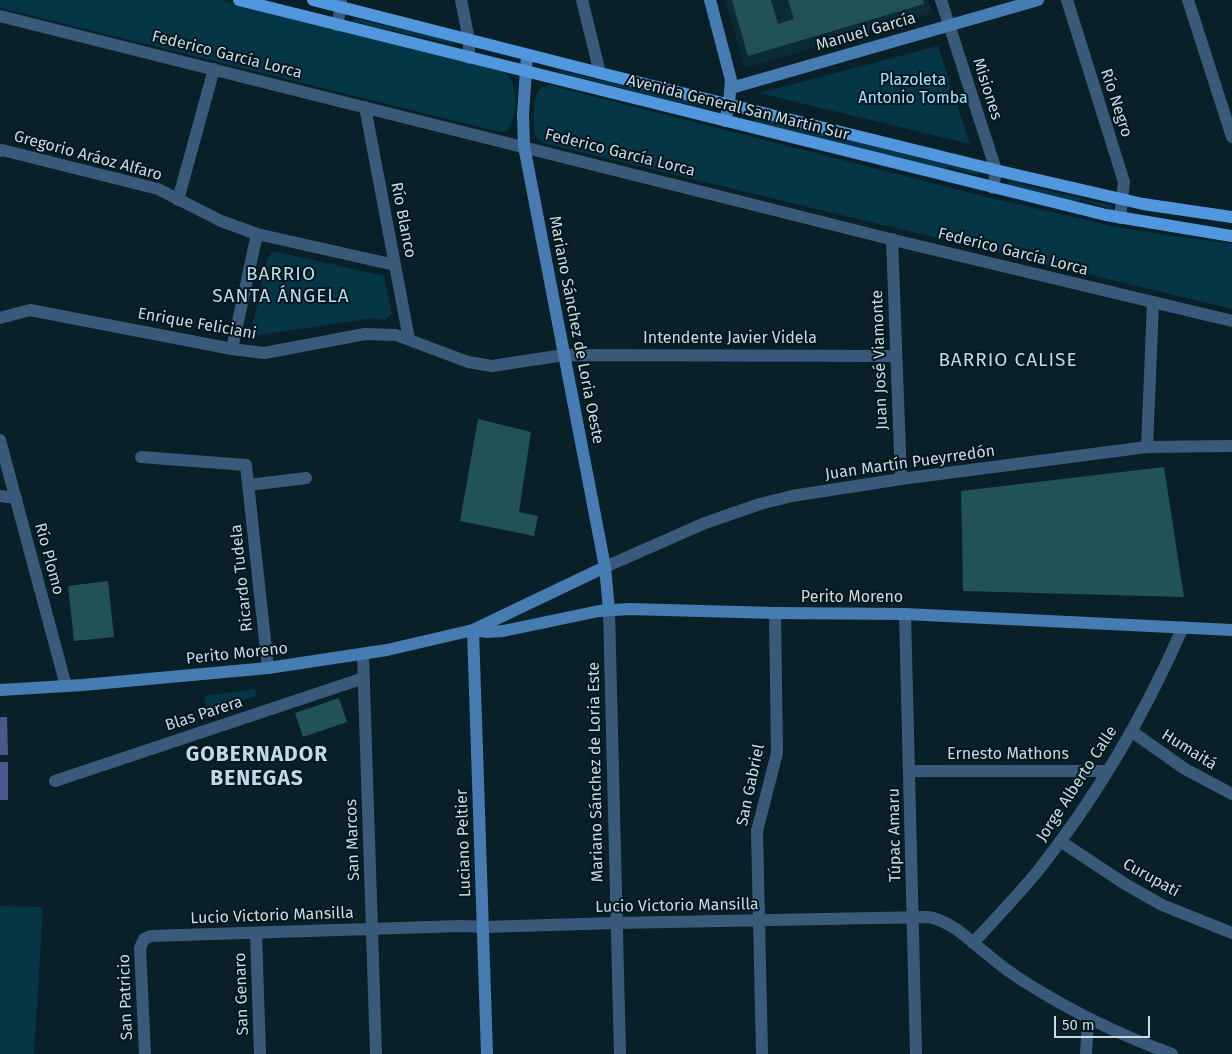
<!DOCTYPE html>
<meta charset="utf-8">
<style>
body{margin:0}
#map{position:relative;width:1232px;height:1054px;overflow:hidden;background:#0a2029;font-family:"Fira Sans",sans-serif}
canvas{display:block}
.scale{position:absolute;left:1054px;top:1016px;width:96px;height:22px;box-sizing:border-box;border:2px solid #ccd9df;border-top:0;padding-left:6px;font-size:15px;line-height:18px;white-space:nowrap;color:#ccd9df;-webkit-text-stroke:4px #03171f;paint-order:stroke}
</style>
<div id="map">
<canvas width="1232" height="1054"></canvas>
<div class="scale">50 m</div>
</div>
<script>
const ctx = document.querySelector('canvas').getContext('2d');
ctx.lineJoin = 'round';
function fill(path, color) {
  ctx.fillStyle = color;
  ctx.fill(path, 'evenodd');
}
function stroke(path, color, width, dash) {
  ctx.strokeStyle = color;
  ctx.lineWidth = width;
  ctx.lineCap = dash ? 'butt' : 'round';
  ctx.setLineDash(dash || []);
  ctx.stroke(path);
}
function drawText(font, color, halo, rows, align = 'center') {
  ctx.font = font + ' "Fira Sans",sans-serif';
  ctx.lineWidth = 4;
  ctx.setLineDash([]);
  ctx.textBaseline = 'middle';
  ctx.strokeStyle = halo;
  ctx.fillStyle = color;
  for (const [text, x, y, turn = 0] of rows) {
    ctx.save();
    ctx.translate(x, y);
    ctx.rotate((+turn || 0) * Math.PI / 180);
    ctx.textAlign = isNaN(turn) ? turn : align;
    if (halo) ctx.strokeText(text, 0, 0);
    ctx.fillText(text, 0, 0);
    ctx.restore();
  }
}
fill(new Path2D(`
 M 725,0 L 928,0 L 932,13 L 745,68 Z`), '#0b2c36');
fill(new Path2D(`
 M 0,0 L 219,0 L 499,70 C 504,72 509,76 511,81 C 518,93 516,122 506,131 L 500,132 L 0,8 Z
 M 353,18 L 452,41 L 452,44 L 353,22 Z
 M 938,46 L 970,144 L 759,93 Z
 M 560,70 L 603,81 L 606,80 L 713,106 L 712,109 L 678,102 L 558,72 Z
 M 549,85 L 987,197 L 1116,227 L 1153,233 L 1232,244 L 1232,309 L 543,143 L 536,136 L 534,132 C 535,117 529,88 549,85 Z
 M 756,117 L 979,172 L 978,175 L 948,167 L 945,169 L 754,122 Z
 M 1009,181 L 1112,206 L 1111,209 L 1081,200 L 1078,202 L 1008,185 Z
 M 273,251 L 384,276 L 392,314 L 385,320 L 374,318 L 259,335 L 254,334 L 252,328 L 267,260 Z
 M 255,689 L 256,696 L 207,713 L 204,696 Z
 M 0,906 L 43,907 L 34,1054 L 0,1054 Z`), '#053646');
fill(new Path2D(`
 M 0,717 L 7,717 L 8,755 L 0,755 Z
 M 0,762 L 8,762 L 8,800 L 0,800 Z`), '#4c568c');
fill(new Path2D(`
 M 732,0 L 771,0 L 778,24 L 794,19 L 788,0 L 923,0 L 924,4 L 748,56 Z
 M 478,419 L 531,432 L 519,512 L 538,516 L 534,536 L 460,521 Z
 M 1164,467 L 1184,597 L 963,591 L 961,491 Z
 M 108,581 L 114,637 L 74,641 L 68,586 Z
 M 339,698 L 347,722 L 303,737 L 295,713 Z`), '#205256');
stroke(new Path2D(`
 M 461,0 L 469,40 L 469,58
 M 582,0 L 600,73
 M 941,0 L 996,170 L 993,188
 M 1067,0 L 1124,182 L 1120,218
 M 1188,0 L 1232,137
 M 0,16 L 898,241 L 1232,321
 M 337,25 L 341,7 L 341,0
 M 365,107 L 409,339
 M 0,151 L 2,150 L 158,189 L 221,221 L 257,234 L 395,265
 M 178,200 L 214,69
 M 892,239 L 901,479
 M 0,318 L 30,310 L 232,349 L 264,353 L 275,351 L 365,334 L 396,335 L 468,362 L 492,366 L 564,355 L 896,356
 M 232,349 L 257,234
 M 0,440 L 66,686
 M 1147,447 L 1153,303
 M 141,457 L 246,465 L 268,668
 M 249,485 L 306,478
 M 0,496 L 16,498
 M 605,567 L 705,523 L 760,504 L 792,496 L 901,479 L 1147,447 L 1232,446
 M 609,610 L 620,1054
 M 905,614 L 916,1054
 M 363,655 L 376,1054
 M 1131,731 L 1185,769 L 1232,794
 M 909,771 L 1106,771
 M 55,781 L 364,678
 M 1060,841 L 1125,884 L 1162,905 L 1232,933
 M 256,933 L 260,1054
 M 973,943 C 995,919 1017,896 1037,872 C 1096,798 1145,714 1183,627
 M 145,1054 L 140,948 L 144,939 L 151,936 L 461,926 L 483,927 L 616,923 L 928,917 C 952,921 969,940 988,955 C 1000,965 1012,974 1025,982 C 1072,1012 1120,1035 1172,1054
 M 762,1054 L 757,831 L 777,753 L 775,613
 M 1086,1054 L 1088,1020`), '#3a5a7c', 12);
stroke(new Path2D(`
 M 710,0 L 731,80 L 729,104 L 725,121
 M 527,55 L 523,115 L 524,146 L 605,567 L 609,610
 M 731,88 L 1038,0
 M 473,630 L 487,632 L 503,631 L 599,611 L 629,609 L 775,613 L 905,614 L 1232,630
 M 473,630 L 487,1054
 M 0,690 L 83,685 L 268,668 L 387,650 L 473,630 L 605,567`), '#477cb3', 12);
stroke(new Path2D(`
 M 239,0 L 1106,215 L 1232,236
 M 313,0 L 600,73 L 1008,173 L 1143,204 L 1232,217`), '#5197dd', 12);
drawText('16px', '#ccd9df', '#03171f', [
 ["Manuel García",866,32,-16],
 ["Federico García Lorca",227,55,14],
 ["Misiones",987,89,72],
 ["Río Negro",1116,103,72],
 ["Avenida General San Martín Sur",738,108,14],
 ["Federico García Lorca",620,153,14],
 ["Gregorio Aráoz Alfaro",88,156,15],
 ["Río Blanco",403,220,79],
 ["Federico García Lorca",1013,252,14],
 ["Enrique Feliciani",197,324,10],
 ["Mariano Sánchez de Loria Oeste",576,330,79],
 ["Intendente Javier Videla",730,339],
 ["Juan José Viamonte",880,360,-92],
 ["Juan Martín Pueyrredón",910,463,-8],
 ["Río Plomo",49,559,75],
 ["Ricardo Tudela",242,578,-96],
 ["Perito Moreno",852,598],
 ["Perito Moreno",237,654,-6],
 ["Blas Parera",204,714,-18],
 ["Humaitá",1189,750,32],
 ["Ernesto Mathons",1008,755],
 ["Mariano Sánchez de Loria Este",596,772,-91],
 ["Jorge Alberto Calle",1077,784,-57],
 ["San Gabriel",751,785,-78],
 ["Túpac Amaru",895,835,-91],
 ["San Marcos",353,840,-92],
 ["Luciano Peltier",464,843,-92],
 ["Curupatí",1151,878,29],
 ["Lucio Victorio Mansilla",677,906,-1],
 ["Lucio Victorio Mansilla",272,916,-2],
 ["San Genaro",242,994,-92],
 ["San Patricio",126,997,-92]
]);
drawText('16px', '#a3e1fb', '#03171f', [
 ["Plazoleta",913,81],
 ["Antonio Tomba",913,99]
]);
ctx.letterSpacing = '1px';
drawText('19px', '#c0dbe6', '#03171f', [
 ["BARRIO",281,275],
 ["SANTA ÁNGELA",281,297],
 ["BARRIO CALISE",1008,361]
]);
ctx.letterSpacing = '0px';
ctx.letterSpacing = '1px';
drawText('bold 21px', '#c0dbe6', '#03171f', [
 ["GOBERNADOR",257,755],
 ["BENEGAS",257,779]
]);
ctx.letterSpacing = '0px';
</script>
